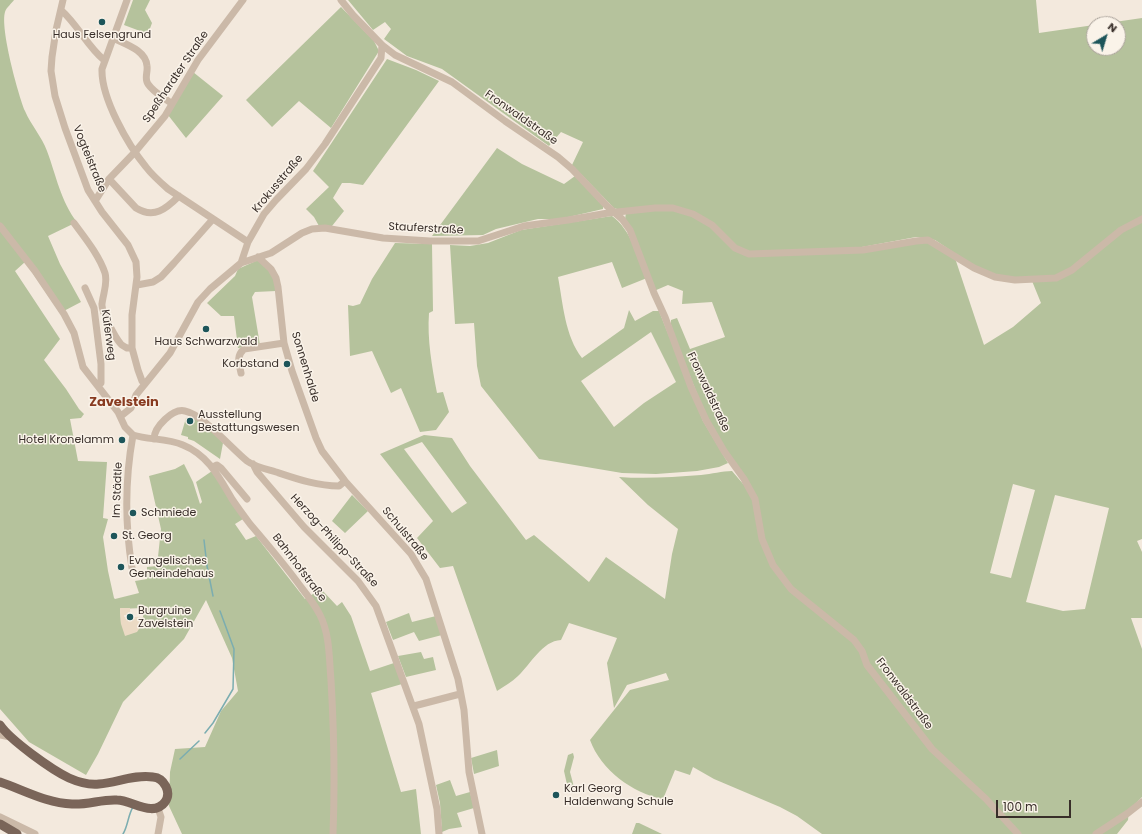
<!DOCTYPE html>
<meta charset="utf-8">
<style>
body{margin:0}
#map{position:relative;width:1142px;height:834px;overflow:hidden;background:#f3e9dd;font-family:Poppins,sans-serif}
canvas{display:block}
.north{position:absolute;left:1086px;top:16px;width:40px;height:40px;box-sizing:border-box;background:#faf3e9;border:1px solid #aca49c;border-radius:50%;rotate:38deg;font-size:11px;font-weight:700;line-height:16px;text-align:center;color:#382e29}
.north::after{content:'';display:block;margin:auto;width:14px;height:18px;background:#1d555a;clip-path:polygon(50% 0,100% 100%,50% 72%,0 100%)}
.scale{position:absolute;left:996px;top:800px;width:75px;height:18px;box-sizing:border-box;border:2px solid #382e29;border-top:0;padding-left:5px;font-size:12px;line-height:14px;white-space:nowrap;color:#382e29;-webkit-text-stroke:3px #faf3e9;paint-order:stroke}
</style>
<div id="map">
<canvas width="1142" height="834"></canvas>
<div class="north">N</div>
<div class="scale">100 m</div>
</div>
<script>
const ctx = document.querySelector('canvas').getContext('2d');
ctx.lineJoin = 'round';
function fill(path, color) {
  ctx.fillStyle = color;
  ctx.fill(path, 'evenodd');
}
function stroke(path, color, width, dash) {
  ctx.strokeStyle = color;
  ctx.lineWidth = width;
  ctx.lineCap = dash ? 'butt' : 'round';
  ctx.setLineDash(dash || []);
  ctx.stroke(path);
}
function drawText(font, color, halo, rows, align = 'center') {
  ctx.font = font + ' Poppins,sans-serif';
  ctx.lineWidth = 3;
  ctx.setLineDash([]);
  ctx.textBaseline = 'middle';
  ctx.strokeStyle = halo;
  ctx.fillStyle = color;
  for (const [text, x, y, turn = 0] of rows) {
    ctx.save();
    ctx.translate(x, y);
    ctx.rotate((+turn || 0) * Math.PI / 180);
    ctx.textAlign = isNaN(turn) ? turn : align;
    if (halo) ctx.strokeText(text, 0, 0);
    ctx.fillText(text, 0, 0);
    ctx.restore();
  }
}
fill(new Path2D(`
 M 0,0 L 14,0 C 12,3 6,8 5,12 C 0,28 18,94 25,111 C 31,125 42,137 47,151 C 56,175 61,202 77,222 L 48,236 L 60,264 L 81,302 L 60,313 L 25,262 L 15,271 L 60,339 L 44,360 L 66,389 L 79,409 L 84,414 L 81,418 L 70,419 L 78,461 L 107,462 L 103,518 L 108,519 L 103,537 L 108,571 L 114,598 L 115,599 L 139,593 L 135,581 L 147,579 L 147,567 L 157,566 L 161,529 L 149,476 L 175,469 L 184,464 L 193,482 L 200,504 L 202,502 L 196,482 L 212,471 L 243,519 L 235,524 L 246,540 L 256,536 L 305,599 L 321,589 L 337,606 L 342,602 L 351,616 L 370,671 L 394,663 L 402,684 L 371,693 L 401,792 L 416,789 L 421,834 L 182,834 L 169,806 L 170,772 L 175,749 L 205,747 L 221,711 L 238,691 L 232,658 L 206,600 L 184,639 L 123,702 L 98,754 L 86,775 L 29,742 L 0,709 ZM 142,606 L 146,606 L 146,608 L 143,608 L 143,617 L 121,624 L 120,609 L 142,608 Z
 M 133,0 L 150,0 L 145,10 L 152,23 L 148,34 L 124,25 Z
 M 348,0 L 1036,0 L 1039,33 L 1094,25 L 1094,48 L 1118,48 L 1118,24 L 1101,24 L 1142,18 L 1142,539 L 1137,541 L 1142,552 L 1142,618 L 1131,618 L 1142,649 L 1142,797 L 1129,810 L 1128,820 L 1117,834 L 822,834 L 797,816 L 780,807 L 714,779 L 693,767 L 690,775 L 675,770 L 663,799 C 632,793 601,770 590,740 L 630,690 L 669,680 L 666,673 L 627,685 L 614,708 L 607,663 L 617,638 L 569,623 L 561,640 C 542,641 531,664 518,676 C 512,682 504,686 497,691 L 453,566 L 440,568 L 417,538 L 433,521 L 380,454 L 424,435 L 452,438 L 470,466 L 526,540 L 534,535 L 589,582 L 606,557 L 665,599 L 672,554 L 678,529 L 648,505 L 619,477 C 646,479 674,477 701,475 C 712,474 722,471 732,471 L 744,485 L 733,461 L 707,418 L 683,359 L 671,325 L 671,320 L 677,318 L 690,349 L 725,337 L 712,302 L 682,304 L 683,291 L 668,285 L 654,291 L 625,219 L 626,213 L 674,206 L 620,210 L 614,208 L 572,165 L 583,142 L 561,132 L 549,146 L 442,69 L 407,56 L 384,39 L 391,29 L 385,22 L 373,30 ZM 916,237 L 935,240 L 974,266 L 995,274 L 1032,281 L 1041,303 L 1013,327 L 984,345 L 955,258 L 926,242 L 788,253 L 862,247 ZM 422,442 L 467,503 L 452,513 L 404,449 ZM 1013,484 L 1035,490 L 1011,578 L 990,573 ZM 1055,495 L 1109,508 L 1085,609 L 1063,611 L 1026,602 Z
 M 341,7 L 374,41 L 379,51 L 331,128 L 299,101 L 272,127 L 246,100 Z
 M 387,59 L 416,70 L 439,81 L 363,185 L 350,183 L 342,183 L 333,198 L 344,211 L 332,226 L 319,226 L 314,217 L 306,209 L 329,187 L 313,171 Z
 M 193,72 L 223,96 L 186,138 L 168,115 Z
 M 497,148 L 522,164 L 564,184 L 575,176 L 603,206 L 603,209 L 560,219 L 538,219 L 496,229 L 483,235 L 432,236 Z
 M 612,216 C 631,230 638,257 647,278 L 622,288 L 612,262 L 558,277 C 563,304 565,336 582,358 L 624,328 L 629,310 L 635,321 L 653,311 L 659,311 L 703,421 L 728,463 L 719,467 L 697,471 L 656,474 L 622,473 L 539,459 L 481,386 L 477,366 L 474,323 L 455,324 L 450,245 L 470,246 L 488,243 L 521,230 ZM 651,332 L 676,382 L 644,403 L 614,427 L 581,381 Z
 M 395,243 L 432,244 L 433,311 L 429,313 C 427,339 432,367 437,393 L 443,392 L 449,412 L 436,430 L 420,432 L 401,388 L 391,393 L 372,351 L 350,356 L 348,305 L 353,306 L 360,304 L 372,279 Z
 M 258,260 L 274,275 L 276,291 L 255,292 L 252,297 L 260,345 L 238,348 L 234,316 L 221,316 L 207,303 L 235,276 L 238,269 Z
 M 186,418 C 200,416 213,433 223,443 L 220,459 L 194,441 L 188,439 L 188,437 L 181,435 Z
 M 352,495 L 368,511 L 345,533 L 332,521 Z
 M 409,613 L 412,622 L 436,616 L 442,635 L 419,641 L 414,632 L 393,640 L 386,622 Z
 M 421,652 L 424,659 L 433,657 L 436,670 L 406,677 L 398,656 Z
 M 497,750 L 499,766 L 474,774 L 471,758 Z
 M 573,753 L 574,757 L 570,772 L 574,787 L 568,789 L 564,771 L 568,755 Z
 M 450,780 L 456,796 L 470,792 L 474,808 L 457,813 L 462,827 L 449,829 L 442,832 L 440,803 L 436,785 Z
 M 636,823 L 639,823 L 662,834 L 632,834 Z`), '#b5c29c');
fill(new Path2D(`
 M 120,608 L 130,608 L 130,615 L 124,615 L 124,617 L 143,617 L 141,626 L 137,632 L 125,636 L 121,624 Z`), '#ebdac4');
stroke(new Path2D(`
 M 204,540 L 207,566 L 213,596
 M 205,733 L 213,723 L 233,689 L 234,649 L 220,611
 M 180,759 L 199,741
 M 123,834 C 128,826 128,815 133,807`), '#7badb0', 1.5);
stroke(new Path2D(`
 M 63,0 L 56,30 L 52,57 L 51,71 L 55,96 L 65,128 L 88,190 L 102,212 L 128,245 L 136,262 L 137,277 L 132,315 L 132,348 L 138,370 L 142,381 L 145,384
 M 127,0 L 102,69 C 101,98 128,145 146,167 C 152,175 160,182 168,189 L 248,242
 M 341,0 L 353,15 L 382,45 L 395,55 L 452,82 L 505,121 L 558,157 L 572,169 L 607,206 L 622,219 L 630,230 L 654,293 L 665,317 L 691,387 L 706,420 L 724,451 L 744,479 L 755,499 L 762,539 L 773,565 L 791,589 L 854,640 L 862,651 L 867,665 L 932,749 L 986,799 L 1018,834
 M 61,10 C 78,25 87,46 104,60
 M 113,38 C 125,44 146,50 147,66 C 148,72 144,79 148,84 C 154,93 165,98 172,104
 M 109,179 L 136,208 C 154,219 166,209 179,196
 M 95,201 L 109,179 L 135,152 L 165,116 L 198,60 L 243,0
 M 74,223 C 85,238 99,255 105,273 C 108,283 103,294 102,304 C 101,311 115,337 120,343 C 121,345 125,347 127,348 L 132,348
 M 0,226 L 35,271 L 64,314 L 74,333 L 83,367 L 118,412 L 125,427 L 133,435
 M 258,257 L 271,269 L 276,278 L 278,287 L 284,343 L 292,371 L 316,438 L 322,451 L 345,481 L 411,554 L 426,579 L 458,679 L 464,710 L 469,772 L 482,834
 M 241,263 L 271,253 L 302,233 L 312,229 L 325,228 L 383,238 L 430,241 L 478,241 L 524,226 L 568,220 L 608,213 L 655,208 L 673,208 L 693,214 L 712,225 L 735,248 L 749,254 L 863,250 L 916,241 L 928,240 L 974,268 L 995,277 L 1015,280 L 1056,278 L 1072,270 L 1121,230 L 1142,219
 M 137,285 L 153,282 L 161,277 L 174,263 L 213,219
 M 85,288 L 94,308 L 101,364 L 101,383 L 98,385
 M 241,373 C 239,363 236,356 244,349 L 284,343
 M 121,416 L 131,408 L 136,395 L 170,353 L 198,302 L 210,289 L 241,263 L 248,242 L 264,214 L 276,200 L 306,169 L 325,144 L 381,58 L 382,45
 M 133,435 C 149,440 167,438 183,445 C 208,455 219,477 232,499 C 238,508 244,516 250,524 C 268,545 285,565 301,587 C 308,596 315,605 320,615 C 330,635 329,658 331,680 C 334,731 335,783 333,834
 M 154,439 C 154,427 173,408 185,411 C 202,414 232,449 247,461 C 255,467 266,469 276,472 C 297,479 317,486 339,486 L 345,481
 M 253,464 L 257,472 L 304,527 L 358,581 L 376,606 L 419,724 L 437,809 L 439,834
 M 213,467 L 217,465 L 221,468 L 247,499
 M 132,568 C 125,525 125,479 133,435
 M 414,706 L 460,694
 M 0,735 L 10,737
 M 158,808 L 161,817 L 158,834
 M 0,817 L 35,834
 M 1096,834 L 1128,813 L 1142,802`), '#cbb9a8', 7);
stroke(new Path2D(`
 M 0,725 C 10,740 52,770 69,778 C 78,782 89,785 99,784 C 116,783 135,774 153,777 C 164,778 172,792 165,802 C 153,818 132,800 117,800 C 102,799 88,805 72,804 C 46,803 24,790 0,782
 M 0,824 L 17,834`), '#7a6559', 9);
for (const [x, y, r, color] of [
 [102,22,4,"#1d555a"],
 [206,329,4,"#1d555a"],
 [287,364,4,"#1d555a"],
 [190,421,4,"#1d555a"],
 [122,440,4,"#1d555a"],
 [133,513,4,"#1d555a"],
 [114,536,4,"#1d555a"],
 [121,567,4,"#1d555a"],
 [130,617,4,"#1d555a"],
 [556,795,4,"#1d555a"]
]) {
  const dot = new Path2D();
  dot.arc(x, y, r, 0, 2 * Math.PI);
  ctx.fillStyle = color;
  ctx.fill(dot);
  stroke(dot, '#faf3e9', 1.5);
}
drawText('11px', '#382e29', '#faf3e9', [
 ["Haus Felsengrund",102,35,"center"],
 ["Haus Schwarzwald",206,342,"center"],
 ["Korbstand",279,364,"right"],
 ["Ausstellung",198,415],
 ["Bestattungswesen",198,428],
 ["Hotel Kronelamm",114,440,"right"],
 ["Schmiede",141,513],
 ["St. Georg",122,536],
 ["Evangelisches",129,561],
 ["Gemeindehaus",129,574],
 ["Burgruine",138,611],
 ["Zavelstein",138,624],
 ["Karl Georg",564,789],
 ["Haldenwang Schule",564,802]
], 'left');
drawText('11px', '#382e29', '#faf3e9', [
 ["Speßhardter Straße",176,77,-56],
 ["Fronwaldstraße",521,118,35],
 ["Vogteistraße",89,159,68],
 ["Krokusstraße",278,184,-50],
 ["Stauferstraße",426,229,3],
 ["Küferweg",108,335,82],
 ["Sonnenhalde",305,367,73],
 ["Fronwaldstraße",708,392,65],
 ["Im Städtle",118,490,-88],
 ["Schulstraße",405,534,50],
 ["Herzog-Philipp-Straße",334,541,47],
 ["Bahnhofstraße",299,568,53],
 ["Fronwaldstraße",904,694,53]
]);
drawText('bold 13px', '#883a20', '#faf3e9', [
 ["Zavelstein",124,403]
]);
</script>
